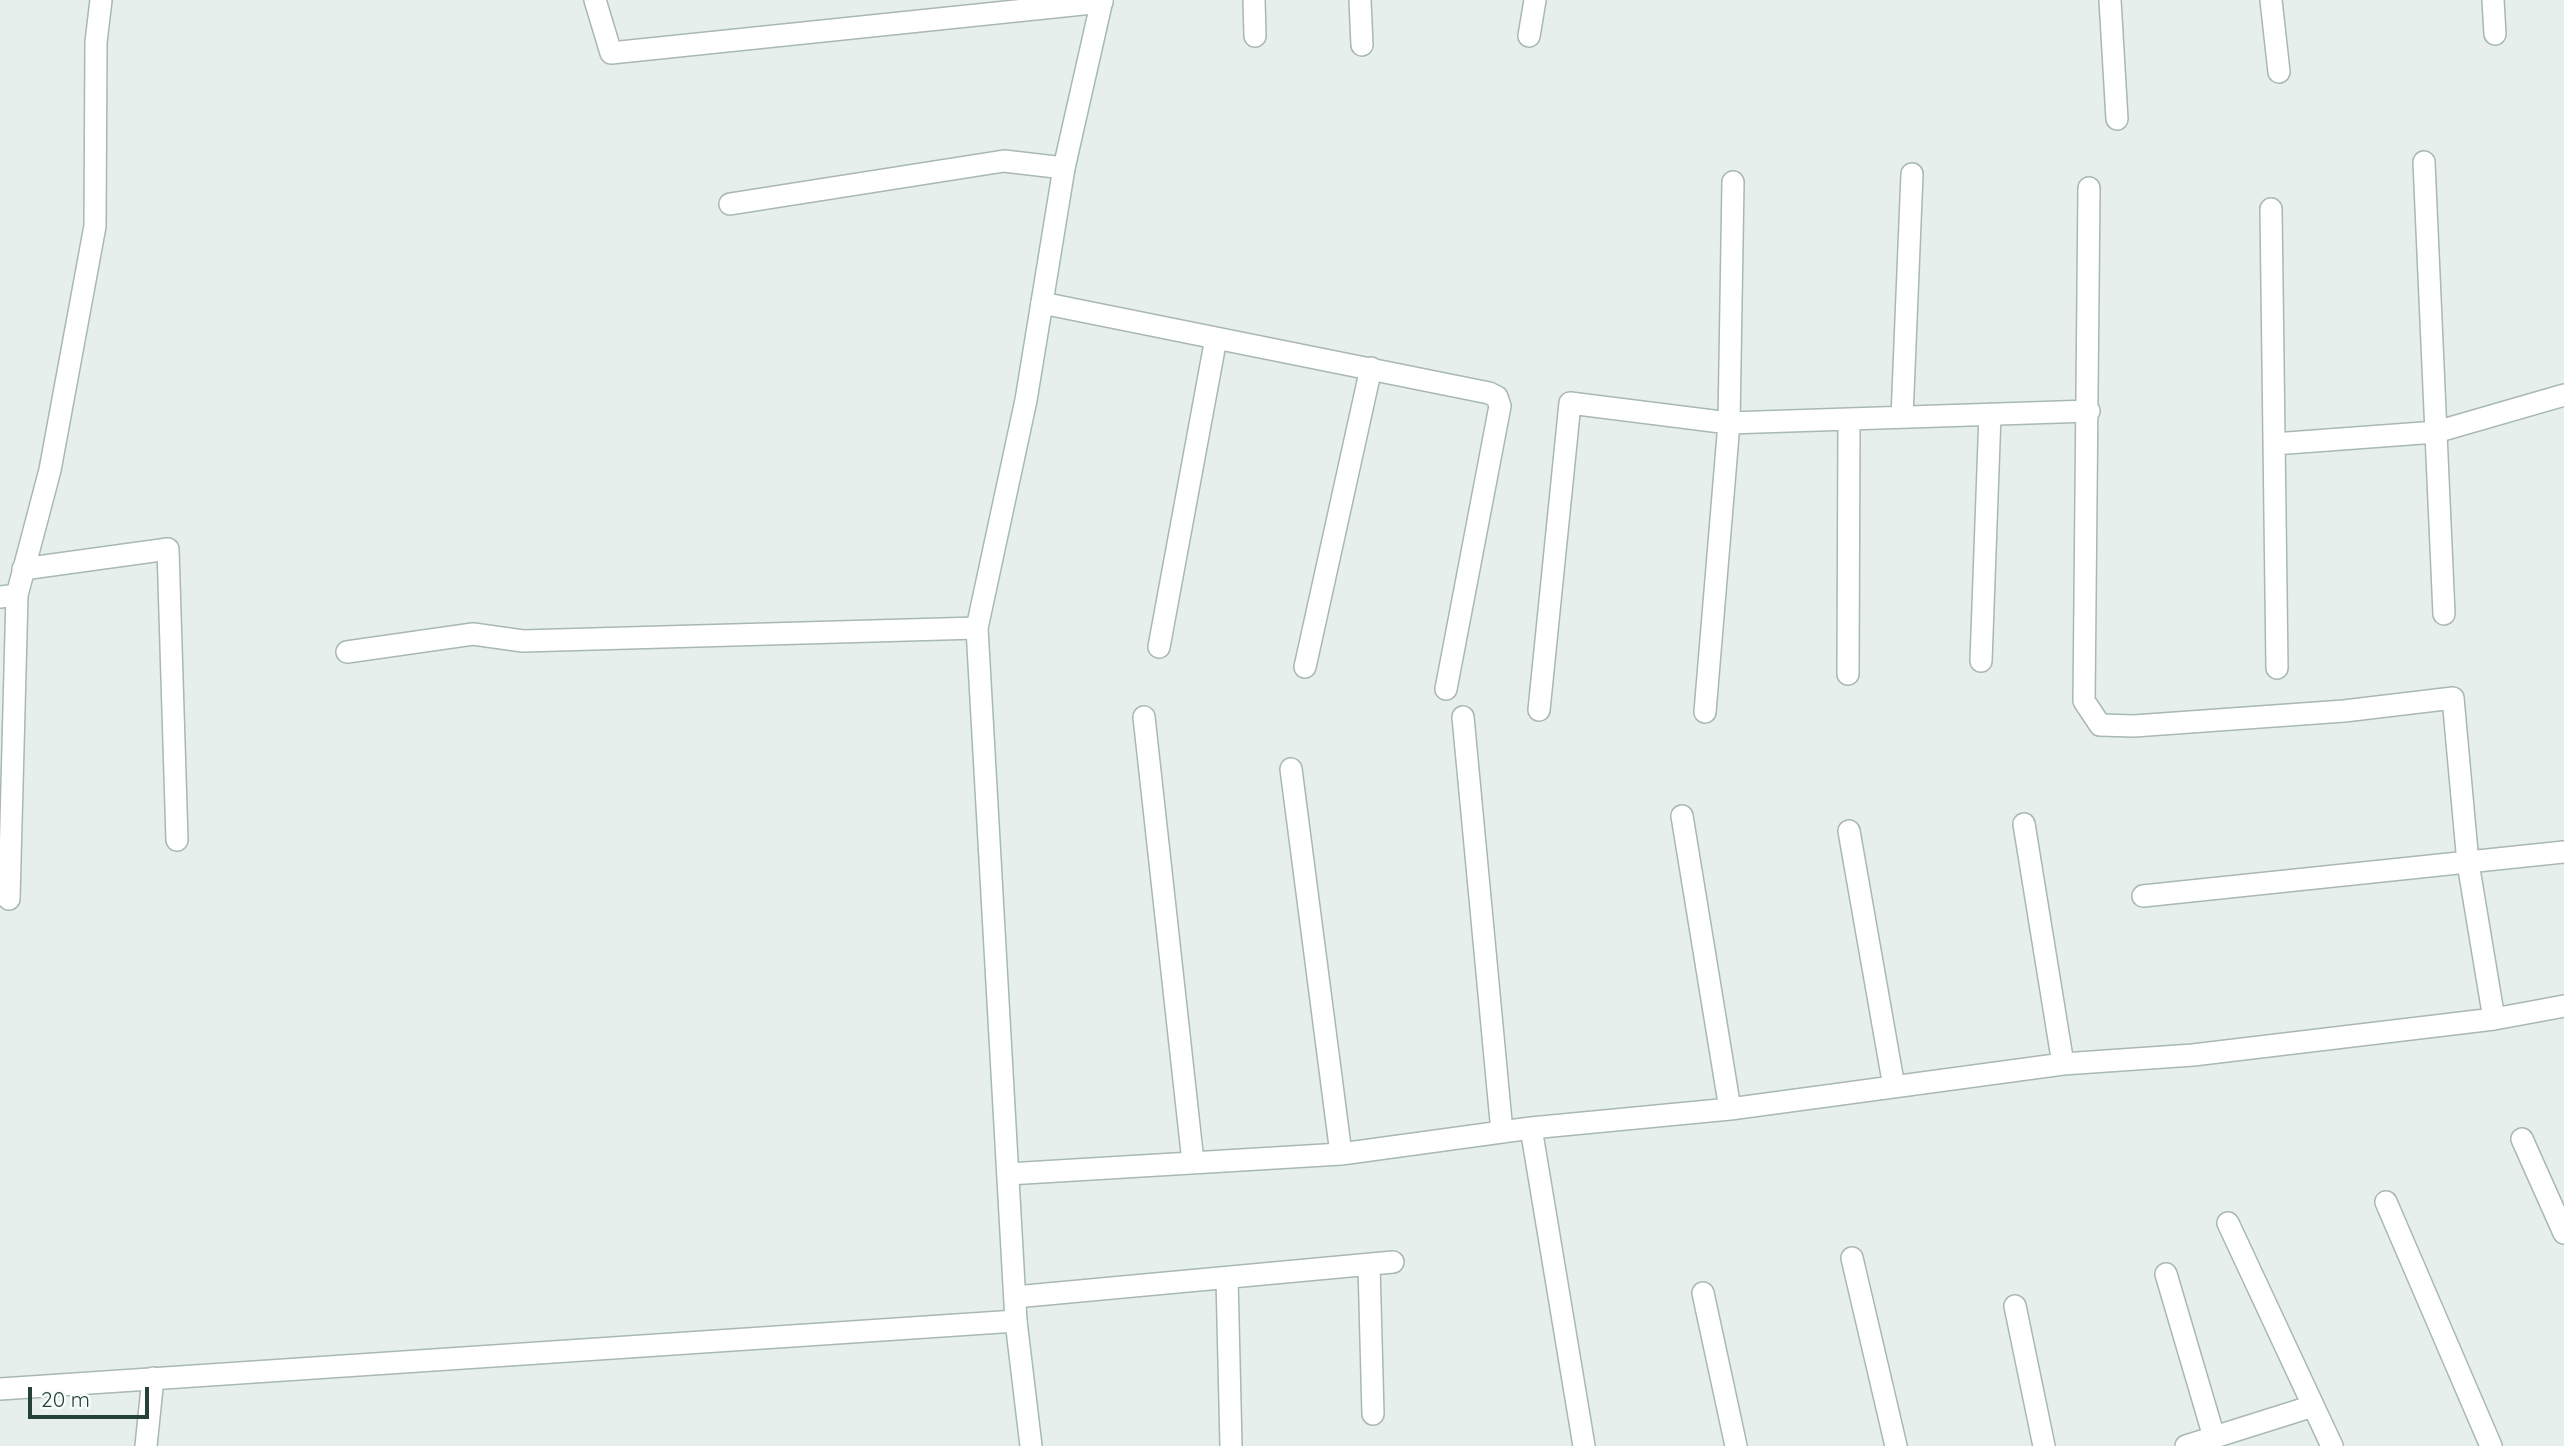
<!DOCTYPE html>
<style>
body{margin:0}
#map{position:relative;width:2564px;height:1446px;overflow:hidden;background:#e6efeb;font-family:Quicksand,sans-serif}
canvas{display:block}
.scale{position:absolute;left:28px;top:1387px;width:121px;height:32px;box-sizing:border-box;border:4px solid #24423a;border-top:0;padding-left:9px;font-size:21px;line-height:24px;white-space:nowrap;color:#24423a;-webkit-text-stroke:5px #f7fbf9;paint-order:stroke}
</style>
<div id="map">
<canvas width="2564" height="1446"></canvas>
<div class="scale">20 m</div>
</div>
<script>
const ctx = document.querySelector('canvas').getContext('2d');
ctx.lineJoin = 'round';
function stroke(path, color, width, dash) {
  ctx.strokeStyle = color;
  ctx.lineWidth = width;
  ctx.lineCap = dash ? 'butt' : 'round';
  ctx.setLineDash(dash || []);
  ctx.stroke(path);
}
const street = new Path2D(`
 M 595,0 L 611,53 L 1102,2
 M 1254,0 L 1255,36
 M 1360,0 L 1362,45
 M 2110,0 L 2117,119
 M 2271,0 L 2279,72
 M 2493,0 L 2495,34
 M 1529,36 L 1535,0
 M 2424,162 L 2444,614
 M 2089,188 L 2084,701 L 2100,725 L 2134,726 L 2344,711 L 2453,698 L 2468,863 L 2494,1019
 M 730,204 L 1004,161 L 1064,168
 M 2271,209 L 2277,668
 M 1042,303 L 1489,393 L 1497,397 L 1500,406 L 1446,689
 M 1902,417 L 1912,174
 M 2274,444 L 2436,432 L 2564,395
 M 23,569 L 168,549 L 177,840
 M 0,597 L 17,595 L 50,470 L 95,226 L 96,42 L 101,0
 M 1159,647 L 1216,338
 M 347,652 L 473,634 L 523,641 L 977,628
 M 1981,661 L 1990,414
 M 1305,667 L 1371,368
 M 1848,674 L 1849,419
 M 1539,710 L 1570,403 L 1729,423 L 2089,411
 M 1705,712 L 1729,423 L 1733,182
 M 1144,717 L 1193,1162
 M 1463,717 L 1502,1132
 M 1291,769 L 1341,1154
 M 1682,816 L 1730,1109
 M 2024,824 L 2063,1064
 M 1849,831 L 1894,1087
 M 2143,896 L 2564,852
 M 9,899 L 17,595
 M 1531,1128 L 1584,1446
 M 2522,1139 L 2564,1233
 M 1008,1174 L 1341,1154 L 1531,1128 L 1730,1109 L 2063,1064 L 2193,1055 L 2494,1019 L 2564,1006
 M 2386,1202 L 2491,1446
 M 2228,1223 L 2332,1446
 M 1852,1258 L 1896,1446
 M 1369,1265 L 1373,1414
 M 2166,1274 L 2214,1437
 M 1227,1278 L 1231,1446
 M 1703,1293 L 1736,1446
 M 1015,1297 L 1393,1262
 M 2015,1306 L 2044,1446
 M 0,1389 L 1016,1321
 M 146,1446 L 153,1378
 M 2186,1446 L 2313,1406`);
const secondary = new Path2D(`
 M 1031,1446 L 1016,1321 L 977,628 L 1026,400 L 1064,168 L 1102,0`);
stroke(street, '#a8b8b2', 24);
stroke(secondary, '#a4bbb3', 24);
stroke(street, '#fff', 21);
stroke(secondary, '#fff', 21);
</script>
